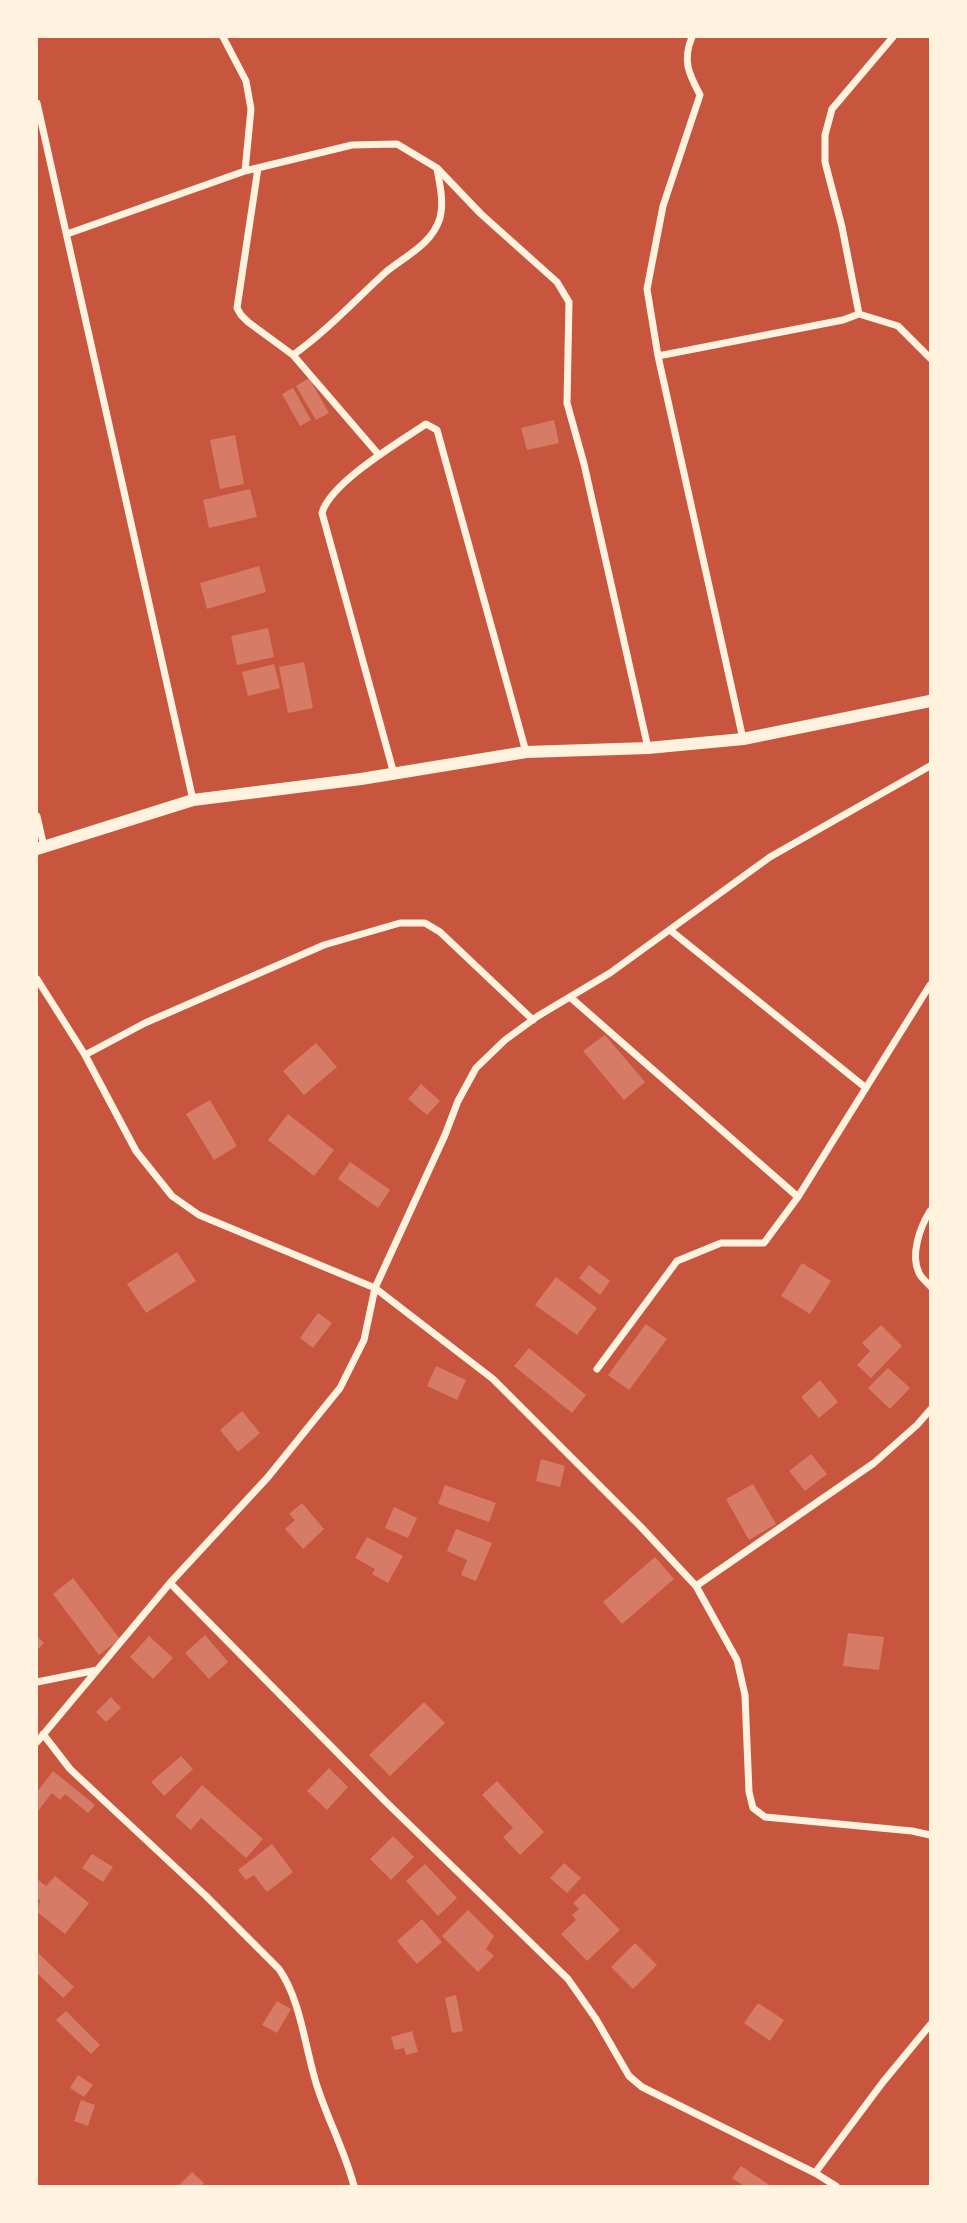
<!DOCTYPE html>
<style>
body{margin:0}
#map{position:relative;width:967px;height:2223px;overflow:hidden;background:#c8553d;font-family:Lora,serif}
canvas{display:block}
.frame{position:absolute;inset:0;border:38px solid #fff3e0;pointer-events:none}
</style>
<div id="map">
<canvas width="967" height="2223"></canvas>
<div class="frame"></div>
</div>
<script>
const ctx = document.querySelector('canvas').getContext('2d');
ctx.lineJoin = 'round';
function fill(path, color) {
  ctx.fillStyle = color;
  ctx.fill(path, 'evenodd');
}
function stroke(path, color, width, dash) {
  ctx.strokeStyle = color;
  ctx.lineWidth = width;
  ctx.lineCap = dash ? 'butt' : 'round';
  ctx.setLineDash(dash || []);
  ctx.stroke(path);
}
fill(new Path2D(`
 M 309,378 L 329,413 L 316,420 L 296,386 Z
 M 293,388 L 311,420 L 300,426 L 282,394 Z
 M 554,420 L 559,443 L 527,450 L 521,428 Z
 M 235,435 L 244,484 L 220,489 L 210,440 Z
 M 250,489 L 257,517 L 209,528 L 203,500 Z
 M 259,566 L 266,592 L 207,609 L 200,583 Z
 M 268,628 L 274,657 L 237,665 L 231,636 Z
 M 304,662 L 313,708 L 288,713 L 279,667 Z
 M 274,664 L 280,688 L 248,696 L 242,672 Z
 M 605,1035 L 645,1082 L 624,1100 L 583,1051 Z
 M 316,1043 L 337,1067 L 304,1095 L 283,1071 Z
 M 421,1084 L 440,1101 L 427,1115 L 408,1099 Z
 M 210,1100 L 237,1146 L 214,1160 L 186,1114 Z
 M 288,1114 L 334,1150 L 314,1176 L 268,1140 Z
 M 350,1162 L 390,1190 L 378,1208 L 338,1179 Z
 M 177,1252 L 196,1281 L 146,1313 L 127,1284 Z
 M 802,1263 L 831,1281 L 810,1314 L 781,1296 Z
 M 589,1265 L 610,1281 L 600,1295 L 579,1278 Z
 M 556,1277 L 597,1308 L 577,1335 L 535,1305 Z
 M 318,1313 L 332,1323 L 313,1348 L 300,1338 Z
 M 646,1324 L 667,1339 L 629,1390 L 608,1375 Z
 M 881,1325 L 902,1346 L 871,1378 L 857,1365 L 870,1351 L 862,1343 Z
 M 529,1348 L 586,1395 L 572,1413 L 514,1366 Z
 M 436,1366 L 466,1380 L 457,1400 L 427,1386 Z
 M 888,1368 L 910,1388 L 890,1409 L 868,1388 Z
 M 820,1380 L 838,1402 L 819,1418 L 801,1397 Z
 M 242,1411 L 260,1433 L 238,1452 L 220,1430 Z
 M 811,1454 L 827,1474 L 805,1491 L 789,1471 Z
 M 541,1459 L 565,1466 L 560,1487 L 536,1481 Z
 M 753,1484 L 776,1524 L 749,1540 L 726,1499 Z
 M 445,1485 L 496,1503 L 489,1522 L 438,1504 Z
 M 302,1503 L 324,1529 L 303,1549 L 285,1529 L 295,1520 L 289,1514 Z
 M 394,1507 L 417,1518 L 408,1538 L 385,1528 Z
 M 456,1529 L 492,1543 L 476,1581 L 461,1575 L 467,1560 L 447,1551 Z
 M 367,1537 L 403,1556 L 388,1583 L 372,1574 L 375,1569 L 355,1558 Z
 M 655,1557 L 674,1579 L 622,1624 L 603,1602 Z
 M 73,1578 L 120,1639 L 99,1655 L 53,1594 Z
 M 848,1633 L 884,1637 L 879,1670 L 843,1666 Z
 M 205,1635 L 228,1662 L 209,1679 L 185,1653 Z
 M 37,1636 L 44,1643 L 37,1650 Z
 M 149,1636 L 173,1658 L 153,1679 L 130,1657 Z
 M 111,1697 L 121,1708 L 106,1722 L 96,1712 Z
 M 424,1702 L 445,1723 L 390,1776 L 369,1755 Z
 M 181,1756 L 193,1769 L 164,1796 L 151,1782 Z
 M 329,1768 L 348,1787 L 327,1810 L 307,1791 Z
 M 53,1771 L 95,1805 L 88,1813 L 65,1794 L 60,1800 L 52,1793 L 37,1812 L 37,1792 Z
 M 497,1781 L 544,1832 L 520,1855 L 503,1837 L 513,1828 L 482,1795 Z
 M 202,1785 L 263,1839 L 246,1858 L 201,1818 L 191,1830 L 175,1816 Z
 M 393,1836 L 414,1857 L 391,1880 L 370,1859 Z
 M 272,1844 L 293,1872 L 267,1892 L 254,1875 L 246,1880 L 238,1870 Z
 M 92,1854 L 113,1867 L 103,1882 L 82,1868 Z
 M 564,1863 L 581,1878 L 567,1893 L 550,1878 Z
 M 425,1864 L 457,1898 L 438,1916 L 406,1881 Z
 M 55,1876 L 89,1903 L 65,1934 L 37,1912 L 40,1900 L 37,1898 L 37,1879 L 46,1886 Z
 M 584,1893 L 620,1930 L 587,1961 L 561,1934 L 576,1920 L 572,1915 L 579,1909 L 573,1903 Z
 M 468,1910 L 494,1936 L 486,1949 L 494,1956 L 478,1972 L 442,1936 Z
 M 422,1919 L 442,1942 L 417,1964 L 397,1941 Z
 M 635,1943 L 657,1965 L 633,1989 L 611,1967 Z
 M 37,1952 L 74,1987 L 63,1998 L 37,1973 Z
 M 456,1995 L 463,2031 L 452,2033 L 445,1998 Z
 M 277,2001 L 291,2009 L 277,2033 L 262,2025 Z
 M 758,2003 L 784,2020 L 770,2041 L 744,2023 Z
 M 66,2011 L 100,2045 L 91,2054 L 56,2020 Z
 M 412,2031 L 418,2052 L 406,2055 L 404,2048 L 395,2050 L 391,2037 Z
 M 78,2075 L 93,2085 L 84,2097 L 70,2088 Z
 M 81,2100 L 95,2105 L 88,2126 L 74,2121 Z
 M 741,2166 L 771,2186 L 744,2186 L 732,2178 Z
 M 192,2172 L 204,2183 L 201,2186 L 178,2186 Z`), '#d67c66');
stroke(new Path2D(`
 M 223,37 L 246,81 L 251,109 L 245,171
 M 692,37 C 682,61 689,74 700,95 L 663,206 L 647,289 L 658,356 L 743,739
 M 37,103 L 193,800
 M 258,168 L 237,308 L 241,315 L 248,322 L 293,355 L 379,455
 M 67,234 L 245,171 L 352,145 L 397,144 L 437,168 L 481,214 L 557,282 L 569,302 L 567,403 L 584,464 L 648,748
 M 859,314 L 842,227 L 825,162 L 825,135 L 832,109 L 893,37
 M 293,355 C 328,330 356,299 387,271 C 407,255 432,244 440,218 C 444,202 440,185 437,169
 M 658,356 L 843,320 L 859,314 L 898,326 L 930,358
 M 394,774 L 322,513 C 330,483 399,442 426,424 L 437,430 L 526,752
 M 37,816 L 44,847
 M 670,930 L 866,1088
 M 37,979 L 85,1055 L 136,1151 L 172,1196 L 199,1215 L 375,1288 L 493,1379 L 641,1527 L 696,1586 L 874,1463 L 917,1425 L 930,1410
 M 570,997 L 798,1197
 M 85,1055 L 145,1023 L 324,945 L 400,923 L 425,923 L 440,932 L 533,1020
 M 930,1211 C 920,1227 910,1255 919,1273 C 921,1278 927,1282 930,1286
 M 597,1369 L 677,1261 L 721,1243 L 764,1243 L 798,1197 L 930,985
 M 170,1583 L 385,1801 L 568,1979 L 596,2019 L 629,2076 L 642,2087 L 815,2173 L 836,2186
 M 696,1586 L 737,1660 L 745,1695 L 749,1792 L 753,1808 L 765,1817 L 912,1831 L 930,1835
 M 37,1682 L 97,1670
 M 43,1734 L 70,1769 L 205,1895 L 279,1969 C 302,2002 305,2051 318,2089 C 329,2122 345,2152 354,2186
 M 37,1742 L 170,1583 L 268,1477 L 340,1388 L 364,1340 L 375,1288 L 445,1135 L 458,1101 L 476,1068 L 505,1040 L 538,1016 L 610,973 L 770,857 L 930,766
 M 815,2173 L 883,2082 L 930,2025`), '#fff3e0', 7);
stroke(new Path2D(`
 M 37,849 L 193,800 L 361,779 L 526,752 L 648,748 L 743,739 L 930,701`), '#fff3e0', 12);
</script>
